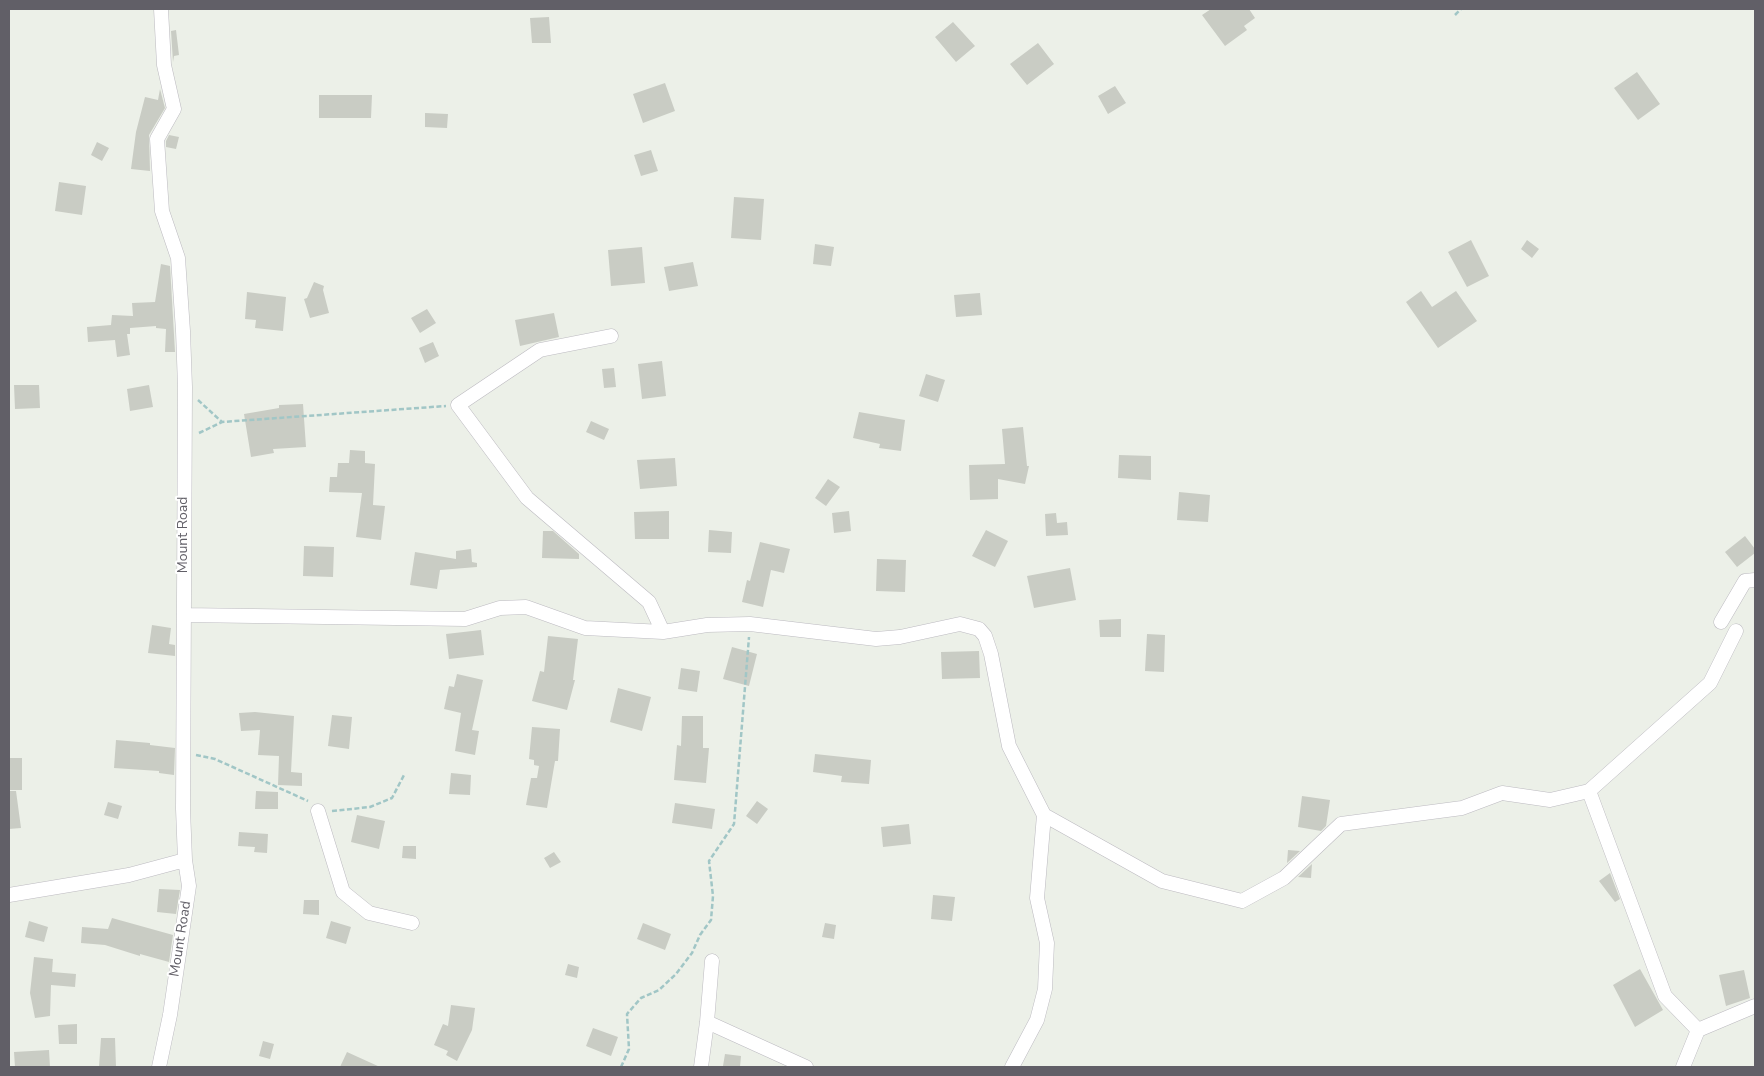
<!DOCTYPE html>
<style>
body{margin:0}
#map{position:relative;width:1764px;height:1076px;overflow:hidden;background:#ecf0e8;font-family:"Nunito Sans",sans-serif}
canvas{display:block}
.frame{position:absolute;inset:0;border:10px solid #615f67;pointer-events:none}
</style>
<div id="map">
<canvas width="1764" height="1076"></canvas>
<div class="frame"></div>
</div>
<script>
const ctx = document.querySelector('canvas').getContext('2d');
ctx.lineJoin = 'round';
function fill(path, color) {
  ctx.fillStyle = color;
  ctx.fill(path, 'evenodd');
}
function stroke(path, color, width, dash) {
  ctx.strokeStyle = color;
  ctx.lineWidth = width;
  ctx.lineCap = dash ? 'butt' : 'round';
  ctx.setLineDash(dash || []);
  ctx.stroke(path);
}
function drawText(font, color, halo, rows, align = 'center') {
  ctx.font = font + ' "Nunito Sans",sans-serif';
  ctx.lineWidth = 4;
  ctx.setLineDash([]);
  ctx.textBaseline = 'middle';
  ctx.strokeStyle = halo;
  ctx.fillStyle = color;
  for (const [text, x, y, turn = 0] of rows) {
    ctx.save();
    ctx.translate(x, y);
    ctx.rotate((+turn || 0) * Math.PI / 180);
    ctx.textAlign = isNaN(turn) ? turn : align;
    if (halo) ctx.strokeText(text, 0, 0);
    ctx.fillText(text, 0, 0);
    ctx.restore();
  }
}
fill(new Path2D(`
 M 1211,9 L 1249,9 L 1255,18 L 1244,26 L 1247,30 L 1225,46 L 1202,15 Z
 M 549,17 L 551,43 L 532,43 L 530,18 Z
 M 953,22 L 975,46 L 956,62 L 935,37 Z
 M 176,30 L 179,55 L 174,56 L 173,62 L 171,31 Z
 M 1038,43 L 1054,64 L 1027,85 L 1010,64 Z
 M 1637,72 L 1660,104 L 1638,120 L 1614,88 Z
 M 665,83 L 675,111 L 643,123 L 633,94 Z
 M 1115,86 L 1126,103 L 1108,114 L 1098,96 Z
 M 160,89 L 165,108 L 149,135 L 150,171 L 131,169 L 136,132 L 145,97 L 158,100 Z
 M 319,95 L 372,95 L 371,118 L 319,118 Z
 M 425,113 L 448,114 L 447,128 L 425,127 Z
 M 169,135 L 179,137 L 176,149 L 166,147 L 166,141 Z
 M 97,142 L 109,148 L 102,161 L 91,155 Z
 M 651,150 L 658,171 L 641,176 L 634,155 Z
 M 59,182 L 86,186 L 82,215 L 55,211 Z
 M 734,197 L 764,199 L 761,240 L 731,238 Z
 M 1471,240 L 1489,276 L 1467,287 L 1448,252 Z
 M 1527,240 L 1539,249 L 1532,258 L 1521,249 Z
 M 815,244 L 834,247 L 831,266 L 813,264 Z
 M 642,247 L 645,283 L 611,286 L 608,250 Z
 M 693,262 L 698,286 L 669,291 L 664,267 Z
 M 161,264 L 170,266 L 175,352 L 165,352 L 166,329 L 156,328 L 156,326 L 130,328 L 130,334 L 127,334 L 130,355 L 117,357 L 115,340 L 88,342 L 87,327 L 111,325 L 112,315 L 133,316 L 132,303 L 155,302 Z
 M 314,282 L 324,286 L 323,290 L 329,313 L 310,318 L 304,299 L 307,298 Z
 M 1421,291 L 1432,307 L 1456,291 L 1477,321 L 1438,348 L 1406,302 Z
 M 247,292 L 286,297 L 283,331 L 255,328 L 256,320 L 245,319 Z
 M 980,293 L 982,315 L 956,317 L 954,295 Z
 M 427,309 L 436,323 L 420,333 L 411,318 Z
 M 554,313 L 559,337 L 520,346 L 515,320 Z
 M 433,342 L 439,356 L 425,363 L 419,348 Z
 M 662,361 L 666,396 L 642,399 L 638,364 Z
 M 614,368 L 616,387 L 604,388 L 602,369 Z
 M 926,374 L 945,380 L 938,402 L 919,396 Z
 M 14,385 L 39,385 L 40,408 L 15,409 Z
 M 149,385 L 153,407 L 130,411 L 127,389 Z
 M 303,404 L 306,447 L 273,449 L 274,453 L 251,457 L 244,414 L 279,408 L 279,405 Z
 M 859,412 L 905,420 L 901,451 L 879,448 L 880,444 L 853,438 Z
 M 591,421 L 609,429 L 604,440 L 586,432 Z
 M 1023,427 L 1027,466 L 1029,466 L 1025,484 L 998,479 L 998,499 L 970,500 L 969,465 L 1005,464 L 1002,429 Z
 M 350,450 L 365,451 L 365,463 L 375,464 L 373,505 L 385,506 L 381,540 L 356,537 L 362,493 L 329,492 L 330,477 L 337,477 L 338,463 L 349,463 Z
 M 1119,455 L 1151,456 L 1151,480 L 1118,478 Z
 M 675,458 L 677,486 L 640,489 L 637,460 Z
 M 828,479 L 840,487 L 826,506 L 815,498 Z
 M 1179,492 L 1210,495 L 1208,522 L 1177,520 Z
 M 669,511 L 669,539 L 635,539 L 634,512 Z
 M 849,511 L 851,531 L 834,533 L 832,513 Z
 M 1056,513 L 1057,523 L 1067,522 L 1068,535 L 1046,536 L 1045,514 Z
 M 709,530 L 732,532 L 731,553 L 708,552 Z
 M 986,530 L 1008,541 L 995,567 L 972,556 Z
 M 543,531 L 553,531 L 579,554 L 579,559 L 542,558 Z
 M 1745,536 L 1755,549 L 1755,553 L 1737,567 L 1725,552 Z
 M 760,542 L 790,549 L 784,573 L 771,570 L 763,607 L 742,602 L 747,580 L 750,581 Z
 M 304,546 L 334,547 L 333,577 L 303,576 Z
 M 471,549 L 472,562 L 477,563 L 477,567 L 440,570 L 437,589 L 410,585 L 415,552 L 456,559 L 456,551 Z
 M 877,559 L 906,560 L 905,592 L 876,591 Z
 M 1070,568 L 1076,600 L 1034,608 L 1027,576 Z
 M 1121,619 L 1121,637 L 1100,637 L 1099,620 Z
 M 152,625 L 171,628 L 169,644 L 175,645 L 175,656 L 148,653 Z
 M 481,630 L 484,655 L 449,659 L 446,634 Z
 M 1147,634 L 1165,635 L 1164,672 L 1145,671 Z
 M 548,636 L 578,639 L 573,680 L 575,680 L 567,710 L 532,701 L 540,671 L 544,672 Z
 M 732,647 L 757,654 L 749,686 L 723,679 Z
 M 979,651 L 980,678 L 942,679 L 941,652 Z
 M 681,668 L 700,671 L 697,692 L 678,689 Z
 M 457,674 L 483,680 L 472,730 L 479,731 L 475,755 L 455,751 L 461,713 L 444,709 L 449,686 L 454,687 Z
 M 618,688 L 651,697 L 642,731 L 610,722 Z
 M 255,712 L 294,716 L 291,772 L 302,773 L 302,786 L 278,785 L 279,756 L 258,755 L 260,730 L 241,731 L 239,713 Z
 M 332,715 L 352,717 L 349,749 L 328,746 Z
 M 682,716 L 703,716 L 703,748 L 709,748 L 706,783 L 674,780 L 677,745 L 681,746 Z
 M 532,727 L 560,729 L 558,761 L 555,761 L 547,808 L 526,805 L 531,778 L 537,778 L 539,766 L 534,765 L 534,760 L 529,759 Z
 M 116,740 L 150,743 L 150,745 L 175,748 L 174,775 L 159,773 L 159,771 L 114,768 Z
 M 815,754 L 871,760 L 869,784 L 841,782 L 842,776 L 813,772 Z
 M 9,758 L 22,758 L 22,790 L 9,790 Z
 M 451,773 L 471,775 L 470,795 L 449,794 Z
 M 9,791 L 16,791 L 21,828 L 9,829 Z
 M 256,791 L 278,792 L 278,809 L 255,809 Z
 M 1302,796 L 1330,800 L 1326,826 L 1321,831 L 1298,827 Z
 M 757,801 L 768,809 L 757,824 L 746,816 Z
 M 108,802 L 122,806 L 118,819 L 104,815 Z
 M 675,803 L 715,809 L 712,829 L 672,823 Z
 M 357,815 L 385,821 L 379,849 L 351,842 Z
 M 909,824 L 911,844 L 883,847 L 881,827 Z
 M 239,832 L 268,834 L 267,853 L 254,852 L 255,847 L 238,846 Z
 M 403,846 L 416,846 L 416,859 L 402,858 Z
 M 1288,850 L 1300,851 L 1287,863 Z
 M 554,852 L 561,862 L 550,868 L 544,858 Z
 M 1312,864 L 1311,878 L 1298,877 Z
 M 1610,873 L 1620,899 L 1615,902 L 1599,881 Z
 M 159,889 L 180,890 L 176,914 L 157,912 Z
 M 933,895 L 955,897 L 952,921 L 931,919 Z
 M 304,900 L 319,900 L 319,915 L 303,914 Z
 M 112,918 L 173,935 L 169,962 L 140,954 L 140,956 L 105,945 L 81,943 L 82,927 L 108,929 Z
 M 29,921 L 48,927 L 44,942 L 25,937 Z
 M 331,921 L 351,927 L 346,944 L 326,938 Z
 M 643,923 L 671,934 L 665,950 L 637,939 Z
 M 825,923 L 836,925 L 834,939 L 822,937 Z
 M 34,957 L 53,959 L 52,972 L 76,974 L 75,987 L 51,985 L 50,1016 L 35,1018 L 30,993 Z
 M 568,964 L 579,967 L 577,978 L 565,975 Z
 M 1640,969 L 1663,1010 L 1635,1027 L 1613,985 Z
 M 1744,970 L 1750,998 L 1726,1006 L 1719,975 Z
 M 451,1005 L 475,1008 L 472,1030 L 457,1061 L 446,1055 L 448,1051 L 434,1045 L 443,1024 L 448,1026 Z
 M 77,1024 L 77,1044 L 59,1044 L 58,1025 Z
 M 593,1028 L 618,1037 L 611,1056 L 586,1046 Z
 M 101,1038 L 115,1038 L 116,1067 L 99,1067 Z
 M 263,1041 L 274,1044 L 270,1059 L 259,1056 Z
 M 49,1050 L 50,1067 L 15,1067 L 14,1052 Z
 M 347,1052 L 380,1067 L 340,1067 Z
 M 725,1054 L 741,1056 L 740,1067 L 723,1066 Z`), '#c9ccc4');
const street = new Path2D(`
 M 611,336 L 540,350 L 458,405 L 527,498 L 649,602 L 663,632
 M 184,615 L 465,619 L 500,608 L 526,607 L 585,628 L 663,632 L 707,625 L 750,624 L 876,639 L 900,637 L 960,624 L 979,629 L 985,636 L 991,654 L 1009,746 L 1044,815 L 1037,898 L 1047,943 L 1045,989 L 1037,1020 L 1012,1067
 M 1721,622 L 1745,581 L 1755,580
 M 1589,791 L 1665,996 L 1698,1030
 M 318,811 L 343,892 L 369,913 L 412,923
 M 1044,815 L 1162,881 L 1242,901 L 1284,878 L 1341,824 L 1462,808 L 1502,793 L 1550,800 L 1589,791 L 1710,683 L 1736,631
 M 9,895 L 129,875 L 185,860
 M 707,1022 L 806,1067
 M 159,1067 L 170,1015 L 189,886 L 185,860 L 183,809 L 185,387 L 183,331 L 178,258 L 162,211 L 157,139 L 174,109 L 164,65 L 161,9
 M 701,1067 L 707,1022 L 712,961
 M 1683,1067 L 1698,1030 L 1755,1006`);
stroke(street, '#bcbac0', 15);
stroke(new Path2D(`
 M 1455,15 L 1461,9
 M 198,400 L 222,422 L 446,406
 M 199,433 L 222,422
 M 196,755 L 215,759 L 308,801
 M 332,811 L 370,807 L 392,798 L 404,775
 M 621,1067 L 629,1049 L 627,1014 L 641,998 L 659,990 L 676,974 L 692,953 L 700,935 L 711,920 L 713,896 L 709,861 L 734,824 L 749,637`), '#a1c6c6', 2.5, [5, 2.5]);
stroke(street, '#fff', 14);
drawText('14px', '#615f67', '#fff', [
 ["Mount Road",184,535,-90],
 ["Mount Road",181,939,-81]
]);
</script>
